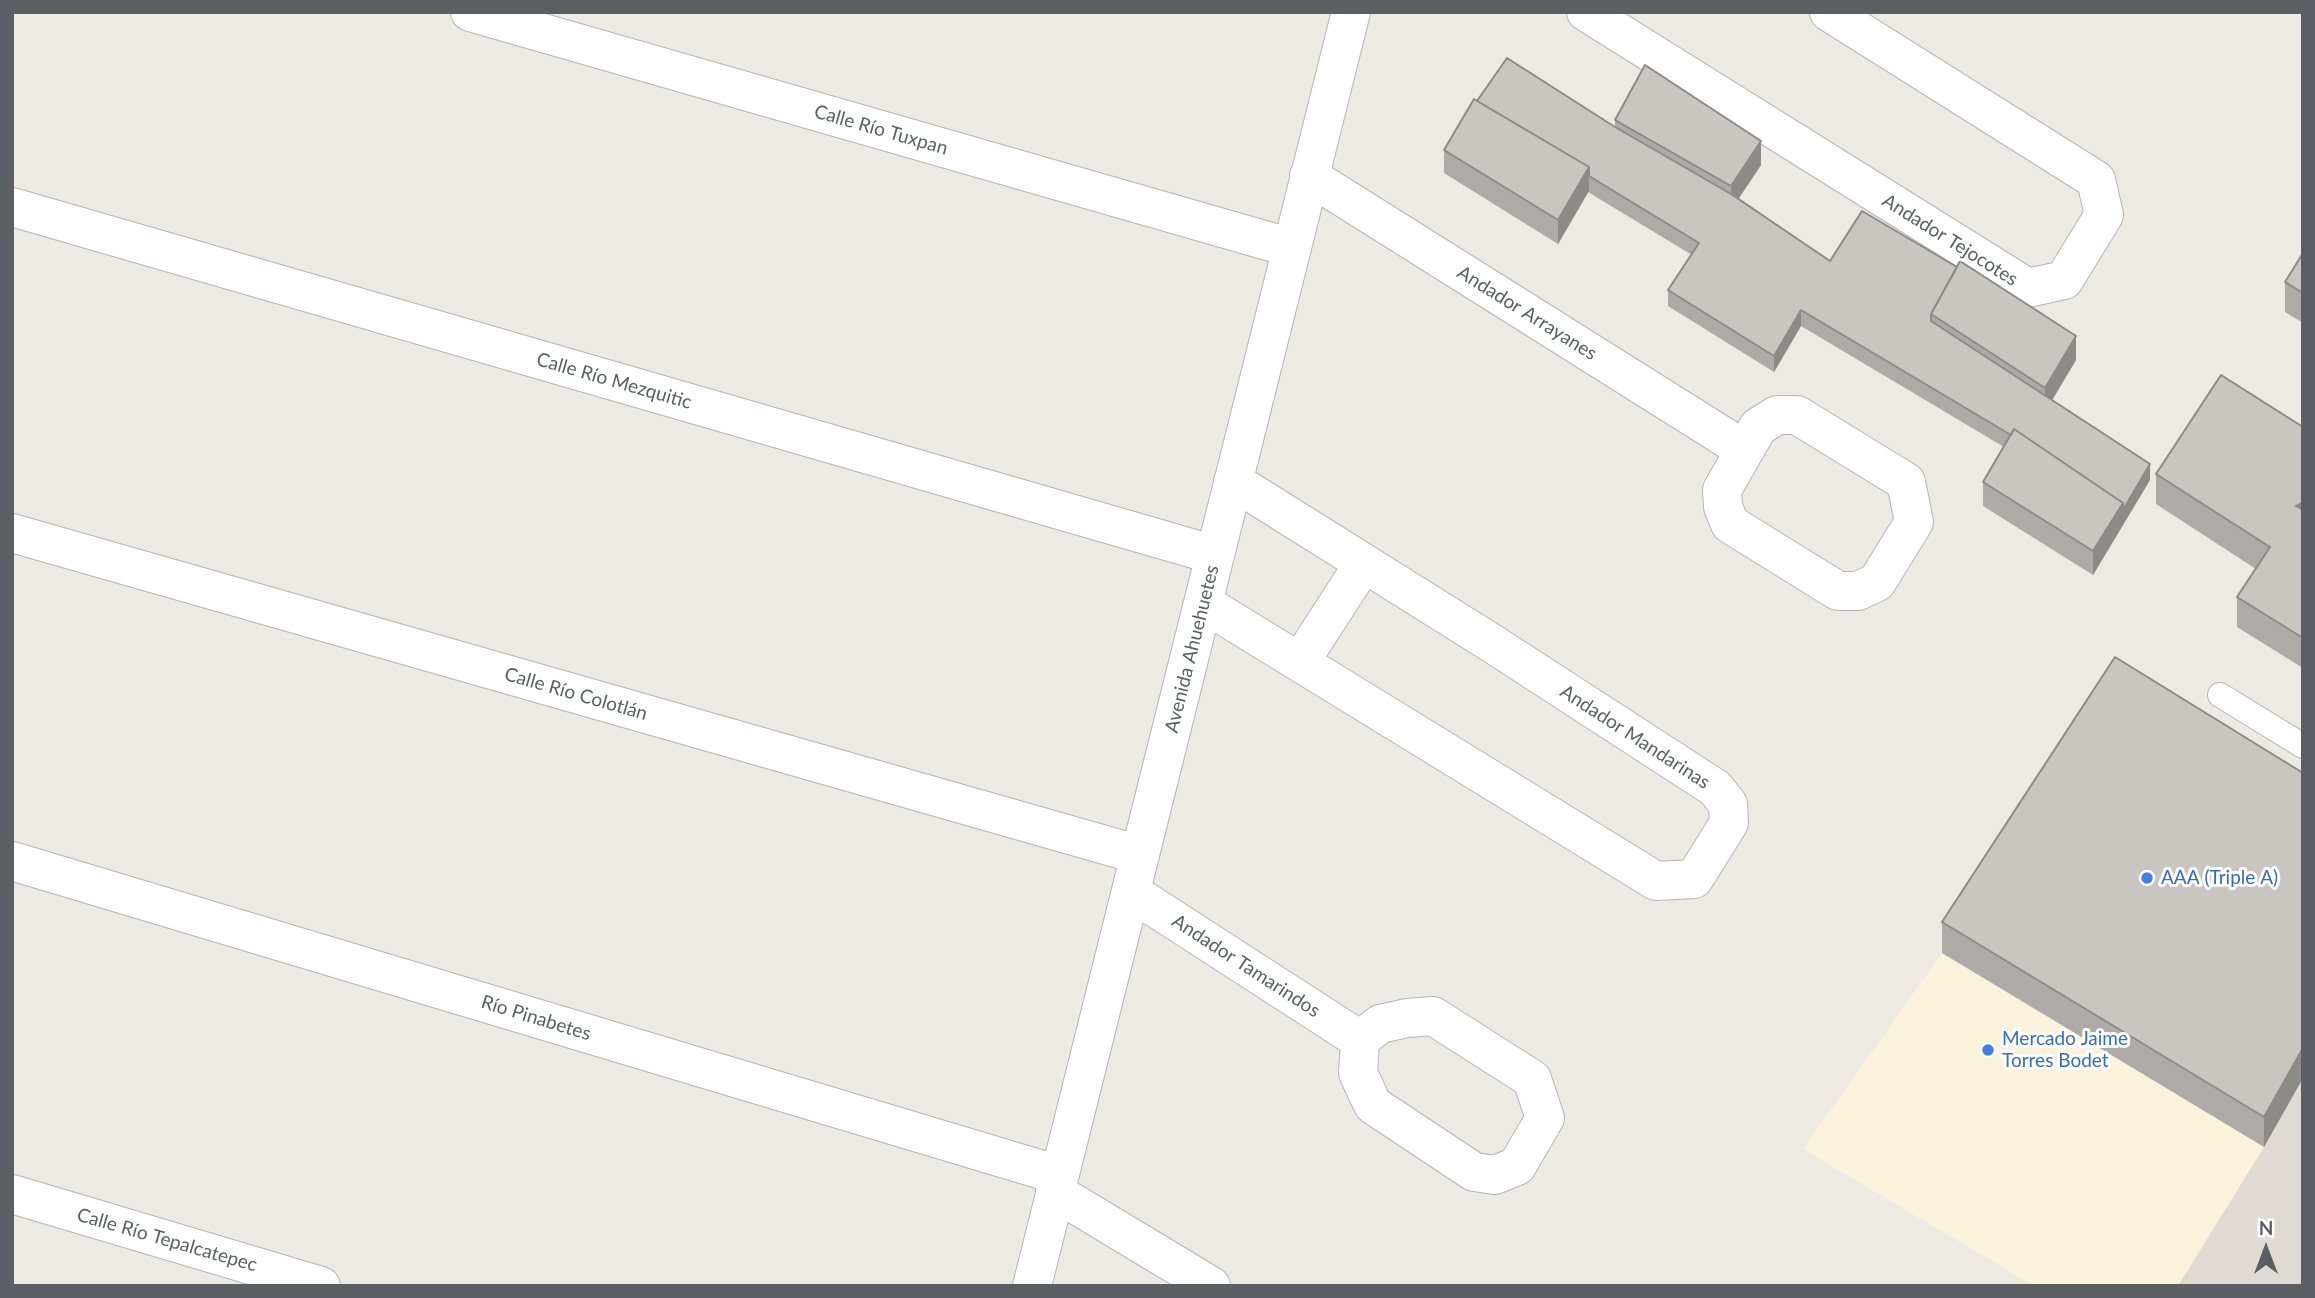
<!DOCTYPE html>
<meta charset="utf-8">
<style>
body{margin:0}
#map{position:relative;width:2315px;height:1298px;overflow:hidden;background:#eceae2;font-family:Lato,sans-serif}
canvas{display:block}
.frame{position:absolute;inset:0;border:14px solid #5b5e62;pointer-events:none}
.north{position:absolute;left:2231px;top:1214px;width:70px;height:70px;-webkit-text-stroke:5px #fff;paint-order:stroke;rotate:0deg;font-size:19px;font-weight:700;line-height:28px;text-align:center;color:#5b5e62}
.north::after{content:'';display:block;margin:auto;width:24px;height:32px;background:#5b5e62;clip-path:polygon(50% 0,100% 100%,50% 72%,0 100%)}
</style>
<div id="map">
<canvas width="2315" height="1298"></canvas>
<div class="frame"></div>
<div class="north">N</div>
</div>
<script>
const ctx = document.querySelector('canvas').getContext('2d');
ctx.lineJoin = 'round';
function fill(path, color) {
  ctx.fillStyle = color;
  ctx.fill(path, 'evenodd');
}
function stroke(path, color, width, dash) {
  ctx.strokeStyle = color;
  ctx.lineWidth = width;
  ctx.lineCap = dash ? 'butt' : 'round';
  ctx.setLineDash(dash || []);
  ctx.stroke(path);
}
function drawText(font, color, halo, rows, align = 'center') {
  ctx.font = font + ' Lato,sans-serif';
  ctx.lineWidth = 6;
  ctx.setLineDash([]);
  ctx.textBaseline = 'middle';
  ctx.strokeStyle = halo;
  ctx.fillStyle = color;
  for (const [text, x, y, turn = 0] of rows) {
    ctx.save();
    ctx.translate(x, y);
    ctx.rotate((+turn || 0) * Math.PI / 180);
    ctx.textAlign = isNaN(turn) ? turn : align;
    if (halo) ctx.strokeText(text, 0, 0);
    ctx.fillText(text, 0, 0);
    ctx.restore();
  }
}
fill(new Path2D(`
 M 1942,953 L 2264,1147 L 2178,1286 L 2034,1286 L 1803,1149 Z`), '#faf2da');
fill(new Path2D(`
 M 2303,1078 L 2303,1286 L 2178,1286 L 2264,1147 Z`), '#dfdbd4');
const service = new Path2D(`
 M 2220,695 L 2303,746`);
const minor = new Path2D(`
 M 470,12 L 1292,248
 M 1586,12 L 2028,288 L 2064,280 L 2104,215 L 2096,180 L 1829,12
 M 1309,176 L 1745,450
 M 12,207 L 1215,555
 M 1777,415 L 1797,415 L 1906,482 L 1914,522 L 1877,582 L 1858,591 L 1838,591 L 1730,524 L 1723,507 L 1722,490 L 1758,427 Z
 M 12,533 L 1140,855
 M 1203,603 L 1656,881 L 1694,879 L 1729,823 L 1728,804 L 1715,788 L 1493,644 L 1233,481
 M 1300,662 L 1364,563
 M 12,861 L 1059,1175
 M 1131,892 L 1360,1040
 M 1433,1016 L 1532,1079 L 1545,1118 L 1517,1166 L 1495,1175 L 1474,1172 L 1373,1105 L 1358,1073 L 1360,1040 L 1380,1024 L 1407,1018 Z
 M 1055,1192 L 1211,1286
 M 12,1194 L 321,1286
 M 1032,1286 L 1351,12`);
stroke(service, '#b3b5b8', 26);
stroke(minor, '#b3b5b8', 40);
stroke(service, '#fff', 24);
stroke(minor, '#fff', 38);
fill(new Path2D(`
 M 1477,101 L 1615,127 L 1615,120 L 1761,165 L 1739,198 L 1830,261 L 2076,360 L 2052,400 L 2150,480 L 2093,575 L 1983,506 L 1983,482 L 2004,447 L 1801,326 L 1774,372 L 1668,306 L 1668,290 L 1692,255 L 1588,192 L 1558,244 L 1444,173 L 1444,150 Z
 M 2303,253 L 2303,323 L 2285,312 L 2285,282 Z
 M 2303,427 L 2303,668 L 2237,627 L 2237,597 L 2256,569 L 2156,504 L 2156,474 Z
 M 2303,773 L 2303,1078 L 2264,1147 L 1942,953 L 1942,922 Z`), '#adaaa7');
fill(new Path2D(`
 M 1761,141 L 1761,165 L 1731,210 L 1731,186 Z
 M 1589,167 L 1589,191 L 1558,244 L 1558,220 Z
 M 1801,310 L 1801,326 L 1774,372 L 1774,356 Z
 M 2076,336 L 2076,360 L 2045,412 L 2045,388 Z
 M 2150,464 L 2150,480 L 2093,575 L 2093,551 L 2123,503 Z
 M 2303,502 L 2303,532 L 2296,506 Z
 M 2303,1048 L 2303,1078 L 2264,1147 L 2264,1117 Z`), '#8d8b88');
const building = new Path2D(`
 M 1507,58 L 1615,127 L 1731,194 L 1830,261 L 1862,211 L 1957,267 L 1931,314 L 1931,321 L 2150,464 L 2123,510 L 2123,503 L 2014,429 L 2011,435 L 1801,310 L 1774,356 L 1668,290 L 1699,243 L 1589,176 L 1589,167 L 1477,101 Z
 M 1645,65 L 1761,141 L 1731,186 L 1615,120 Z
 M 1474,99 L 1589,167 L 1558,220 L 1444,150 Z
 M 2303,253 L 2303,293 L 2285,282 Z
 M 1960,261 L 2076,336 L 2045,388 L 1931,314 Z
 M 2221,375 L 2303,427 L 2303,502 L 2296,506 L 2303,510 L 2303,638 L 2237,597 L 2270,547 L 2156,474 Z
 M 2014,429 L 2123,503 L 2093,551 L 1983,482 Z
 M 2115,657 L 2303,773 L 2303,1048 L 2264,1117 L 1942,922 Z`);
fill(building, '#c9c6c2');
stroke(building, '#8d8b88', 2);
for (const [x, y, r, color] of [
 [2147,878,7,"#3f7fe0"],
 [1988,1050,7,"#3f7fe0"]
]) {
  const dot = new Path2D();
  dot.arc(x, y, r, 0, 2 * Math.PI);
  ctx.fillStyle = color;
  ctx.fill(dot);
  stroke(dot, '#fff', 2.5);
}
drawText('19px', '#5b5e62', '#fff', [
 ["Calle Río Tuxpan",881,130,16],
 ["Andador Tejocotes",1950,240,32],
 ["Andador Arrayanes",1527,313,32],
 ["Calle Río Mezquitic",614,381,16],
 ["Avenida Ahuehuetes",1192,649,-76],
 ["Calle Río Colotlán",576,694,16],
 ["Andador Mandarinas",1635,737,33],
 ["Andador Tamarindos",1246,966,33],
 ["Río Pinabetes",536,1018,17],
 ["Calle Río Tepalcatepec",167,1240,16]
]);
drawText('19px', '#366cbe', '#fff', [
 ["AAA (Triple A)",2161,878],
 ["Mercado Jaime",2002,1039],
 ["Torres Bodet",2002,1061]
], 'left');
</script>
